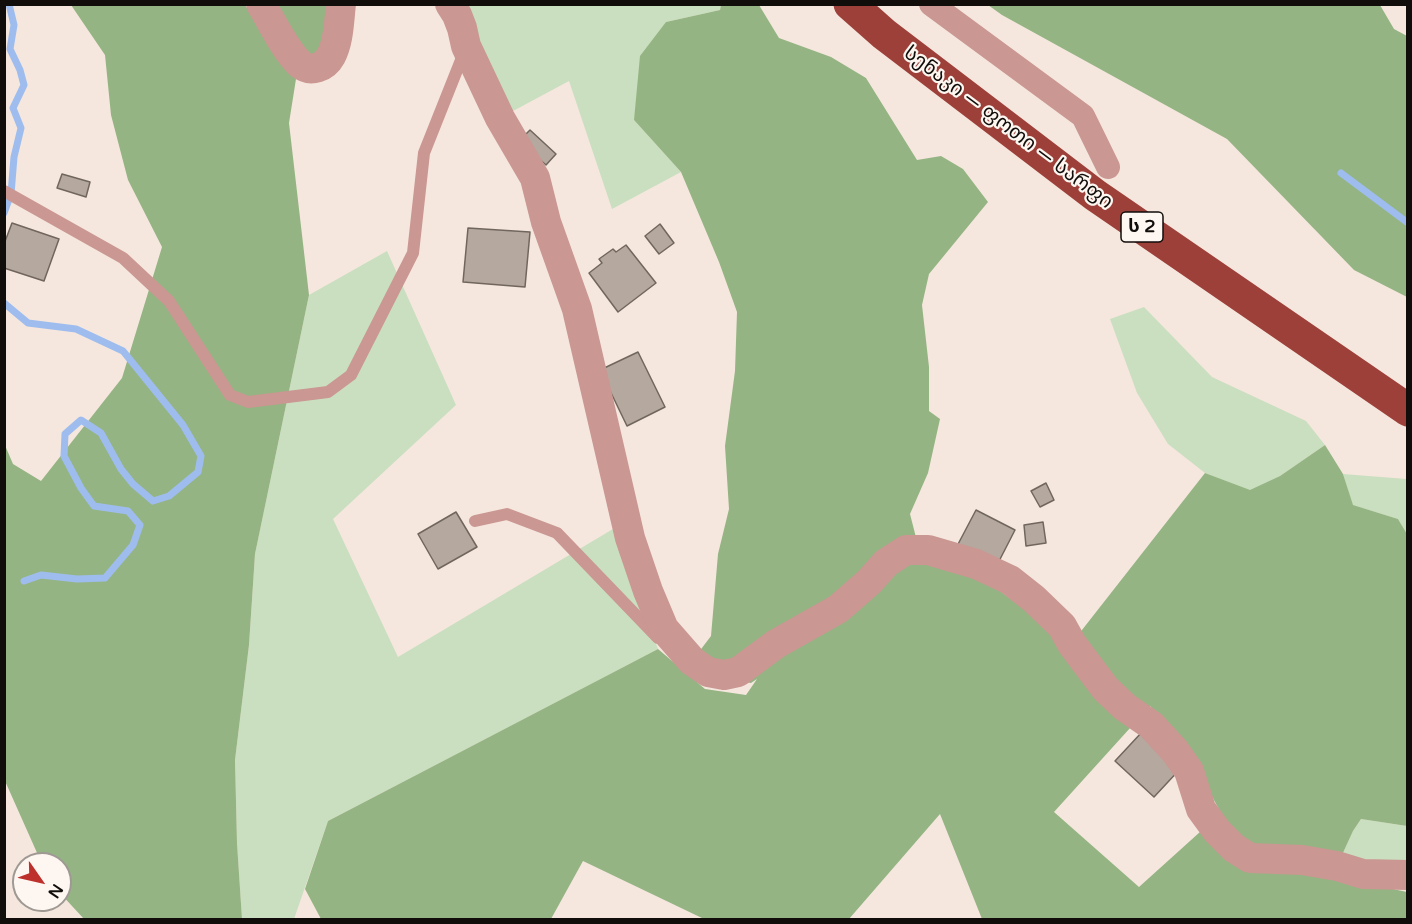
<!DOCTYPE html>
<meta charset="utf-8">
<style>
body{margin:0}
#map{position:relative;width:1412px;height:924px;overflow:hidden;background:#f5e7de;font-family:"Varela Round",sans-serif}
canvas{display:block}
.frame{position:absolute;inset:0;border:6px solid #110d0a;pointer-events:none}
.north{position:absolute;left:12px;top:852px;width:60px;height:60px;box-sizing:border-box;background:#fef6f0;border:2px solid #9f9994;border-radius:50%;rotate:124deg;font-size:16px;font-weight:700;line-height:24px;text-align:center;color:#110d0a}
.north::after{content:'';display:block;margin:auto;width:21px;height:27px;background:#be302b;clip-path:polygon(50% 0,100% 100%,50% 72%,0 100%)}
</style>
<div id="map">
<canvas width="1412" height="924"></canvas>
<div class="frame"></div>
<div class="north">N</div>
</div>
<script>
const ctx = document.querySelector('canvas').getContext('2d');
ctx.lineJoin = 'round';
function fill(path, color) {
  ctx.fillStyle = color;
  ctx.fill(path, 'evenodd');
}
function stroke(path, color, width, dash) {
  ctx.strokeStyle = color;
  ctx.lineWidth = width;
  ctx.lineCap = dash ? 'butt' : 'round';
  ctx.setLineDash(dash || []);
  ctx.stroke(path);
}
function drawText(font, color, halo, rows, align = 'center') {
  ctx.font = font + ' "Varela Round","Noto Sans Georgian",sans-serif';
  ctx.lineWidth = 4.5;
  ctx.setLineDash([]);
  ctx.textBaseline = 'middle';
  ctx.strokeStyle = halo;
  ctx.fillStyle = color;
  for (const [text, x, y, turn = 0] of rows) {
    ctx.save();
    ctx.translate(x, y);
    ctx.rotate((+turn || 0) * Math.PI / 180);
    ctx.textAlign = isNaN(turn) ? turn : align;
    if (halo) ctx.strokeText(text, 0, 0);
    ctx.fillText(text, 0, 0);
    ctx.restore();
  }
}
fill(new Path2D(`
 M 443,5 L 721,5 L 720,10 L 666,22 L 634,120 L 681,172 L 612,209 L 569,81 L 500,118 Z
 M 387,251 L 456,405 L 333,519 L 398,657 L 613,529 L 658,649 L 328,821 L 294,919 L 242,920 L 237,843 L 235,760 L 249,645 L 255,554 L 309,295 Z
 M 1144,307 L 1212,377 L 1306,421 L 1325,445 L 1280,476 L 1250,491 L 1205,473 L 1168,444 L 1137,393 L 1110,319 Z
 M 1343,474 L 1407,479 L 1407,534 L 1398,519 L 1352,505 Z
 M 1361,819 L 1407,826 L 1407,877 L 1337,866 L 1353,831 Z`), '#cadfbf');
fill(new Path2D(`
 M 71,5 L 245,5 L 296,79 L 289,123 L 309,295 L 255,554 L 249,645 L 235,760 L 237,843 L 242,919 L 84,919 L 60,893 L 60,864 L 42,864 L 5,781 L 4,443 L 13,464 L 41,481 L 122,378 L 162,247 L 128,180 L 111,115 L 105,55 Z
 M 272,5 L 336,5 L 318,62 L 297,62 Z
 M 721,5 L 759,5 L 779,38 L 831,57 L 866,78 L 917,160 L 941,156 L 963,169 L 988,202 L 929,274 L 922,305 L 929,367 L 929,411 L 940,419 L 928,473 L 910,514 L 921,557 L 953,556 L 1071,644 L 1205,473 L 1250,490 L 1280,476 L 1325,445 L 1343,474 L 1353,505 L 1398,519 L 1407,534 L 1407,826 L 1361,819 L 1353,831 L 1337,866 L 1369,884 L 1407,892 L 1407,919 L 982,919 L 940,814 L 849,919 L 704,919 L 583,861 L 551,919 L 321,919 L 305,889 L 328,821 L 658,649 L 705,689 L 746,695 L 757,679 L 751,683 L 724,679 L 692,661 L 711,636 L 718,554 L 729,509 L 725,446 L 735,371 L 737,312 L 719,262 L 681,172 L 634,120 L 640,56 L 666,22 L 720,10 ZM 1150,706 L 1178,734 L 1221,813 L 1139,887 L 1054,812 Z
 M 988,5 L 1380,5 L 1394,29 L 1407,36 L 1407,297 L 1354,270 L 1227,139 L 1002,15 Z`), '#95b483');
stroke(new Path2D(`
 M 1341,173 L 1408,223
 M 4,213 L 11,194 L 14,157 L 21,128 L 13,108 L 24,85 L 20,70 L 10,49 L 14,25 L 9,4
 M 4,303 L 28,323 L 76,329 L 123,351 L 183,425 L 201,456 L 198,472 L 169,496 L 153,501 L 133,484 L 121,469 L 101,433 L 81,420 L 65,434 L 64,456 L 81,488 L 94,506 L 128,511 L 140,525 L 133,545 L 105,578 L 77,579 L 41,575 L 24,581`), '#9ebdee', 7);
const building = new Path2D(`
 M 530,130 L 556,154 L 546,165 L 519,141 Z
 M 62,174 L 90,182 L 86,197 L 57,188 Z
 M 12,223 L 59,239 L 44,281 L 4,268 L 4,244 Z
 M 660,224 L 674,243 L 659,254 L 645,236 Z
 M 468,228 L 530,232 L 525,287 L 463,282 Z
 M 626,245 L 656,283 L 618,312 L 589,273 L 602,263 L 599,259 L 613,249 L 616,252 Z
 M 638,352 L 665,407 L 627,426 L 600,370 Z
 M 1046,483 L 1054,500 L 1040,507 L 1031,491 Z
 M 976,510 L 1015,530 L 995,569 L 956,548 Z
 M 456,512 L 477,547 L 438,569 L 418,534 Z
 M 1043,522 L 1046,543 L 1026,546 L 1024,525 Z
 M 1142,732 L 1181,768 L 1154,797 L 1115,761 Z`);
fill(building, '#b4a89f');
stroke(building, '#71665d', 1.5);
stroke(new Path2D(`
 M 4,191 L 123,258 L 169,301 L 230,395 L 248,402 L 328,392 L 351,375 L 413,253 L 424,153 L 465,50
 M 475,521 L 507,514 L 557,533 L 658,638`), '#ca9792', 12);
stroke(new Path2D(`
 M 931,4 L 1083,116 L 1108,167`), '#ca9792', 24);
stroke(new Path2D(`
 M 261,4 C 272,22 285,50 300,64 C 311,73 325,67 331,56 C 339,41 339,20 341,4
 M 450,4 L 457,15 L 462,28 L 466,46 L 500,118 L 535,178 L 546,222 L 577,309 L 630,538 L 648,591 L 664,629 L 692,661 L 708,672 L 724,675 L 738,672 L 776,644 L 838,609 L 869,582 L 886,563 L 906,550 L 928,550 L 976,564 L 1010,580 L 1034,599 L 1062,626 L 1072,644 L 1105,688 L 1125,707 L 1151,725 L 1175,751 L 1189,771 L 1201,809 L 1217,831 L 1234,848 L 1250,858 L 1302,860 L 1337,866 L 1363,874 L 1408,875`), '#ca9792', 30);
stroke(new Path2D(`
 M 850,4 L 884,34 L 1095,195 L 1408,410`), '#9e403a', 33);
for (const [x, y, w] of [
 [1142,227,42]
]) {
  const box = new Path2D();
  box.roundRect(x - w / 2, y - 15, w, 30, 4.5);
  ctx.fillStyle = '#fef6f0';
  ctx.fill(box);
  stroke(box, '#110d0a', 1.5);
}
drawText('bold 18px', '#110d0a', null, [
 ["ს 2",1142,227]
]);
drawText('20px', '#110d0a', '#fef6f0', [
 ["სენაკი — ფოთი — სარფი",1008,128,37]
]);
</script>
